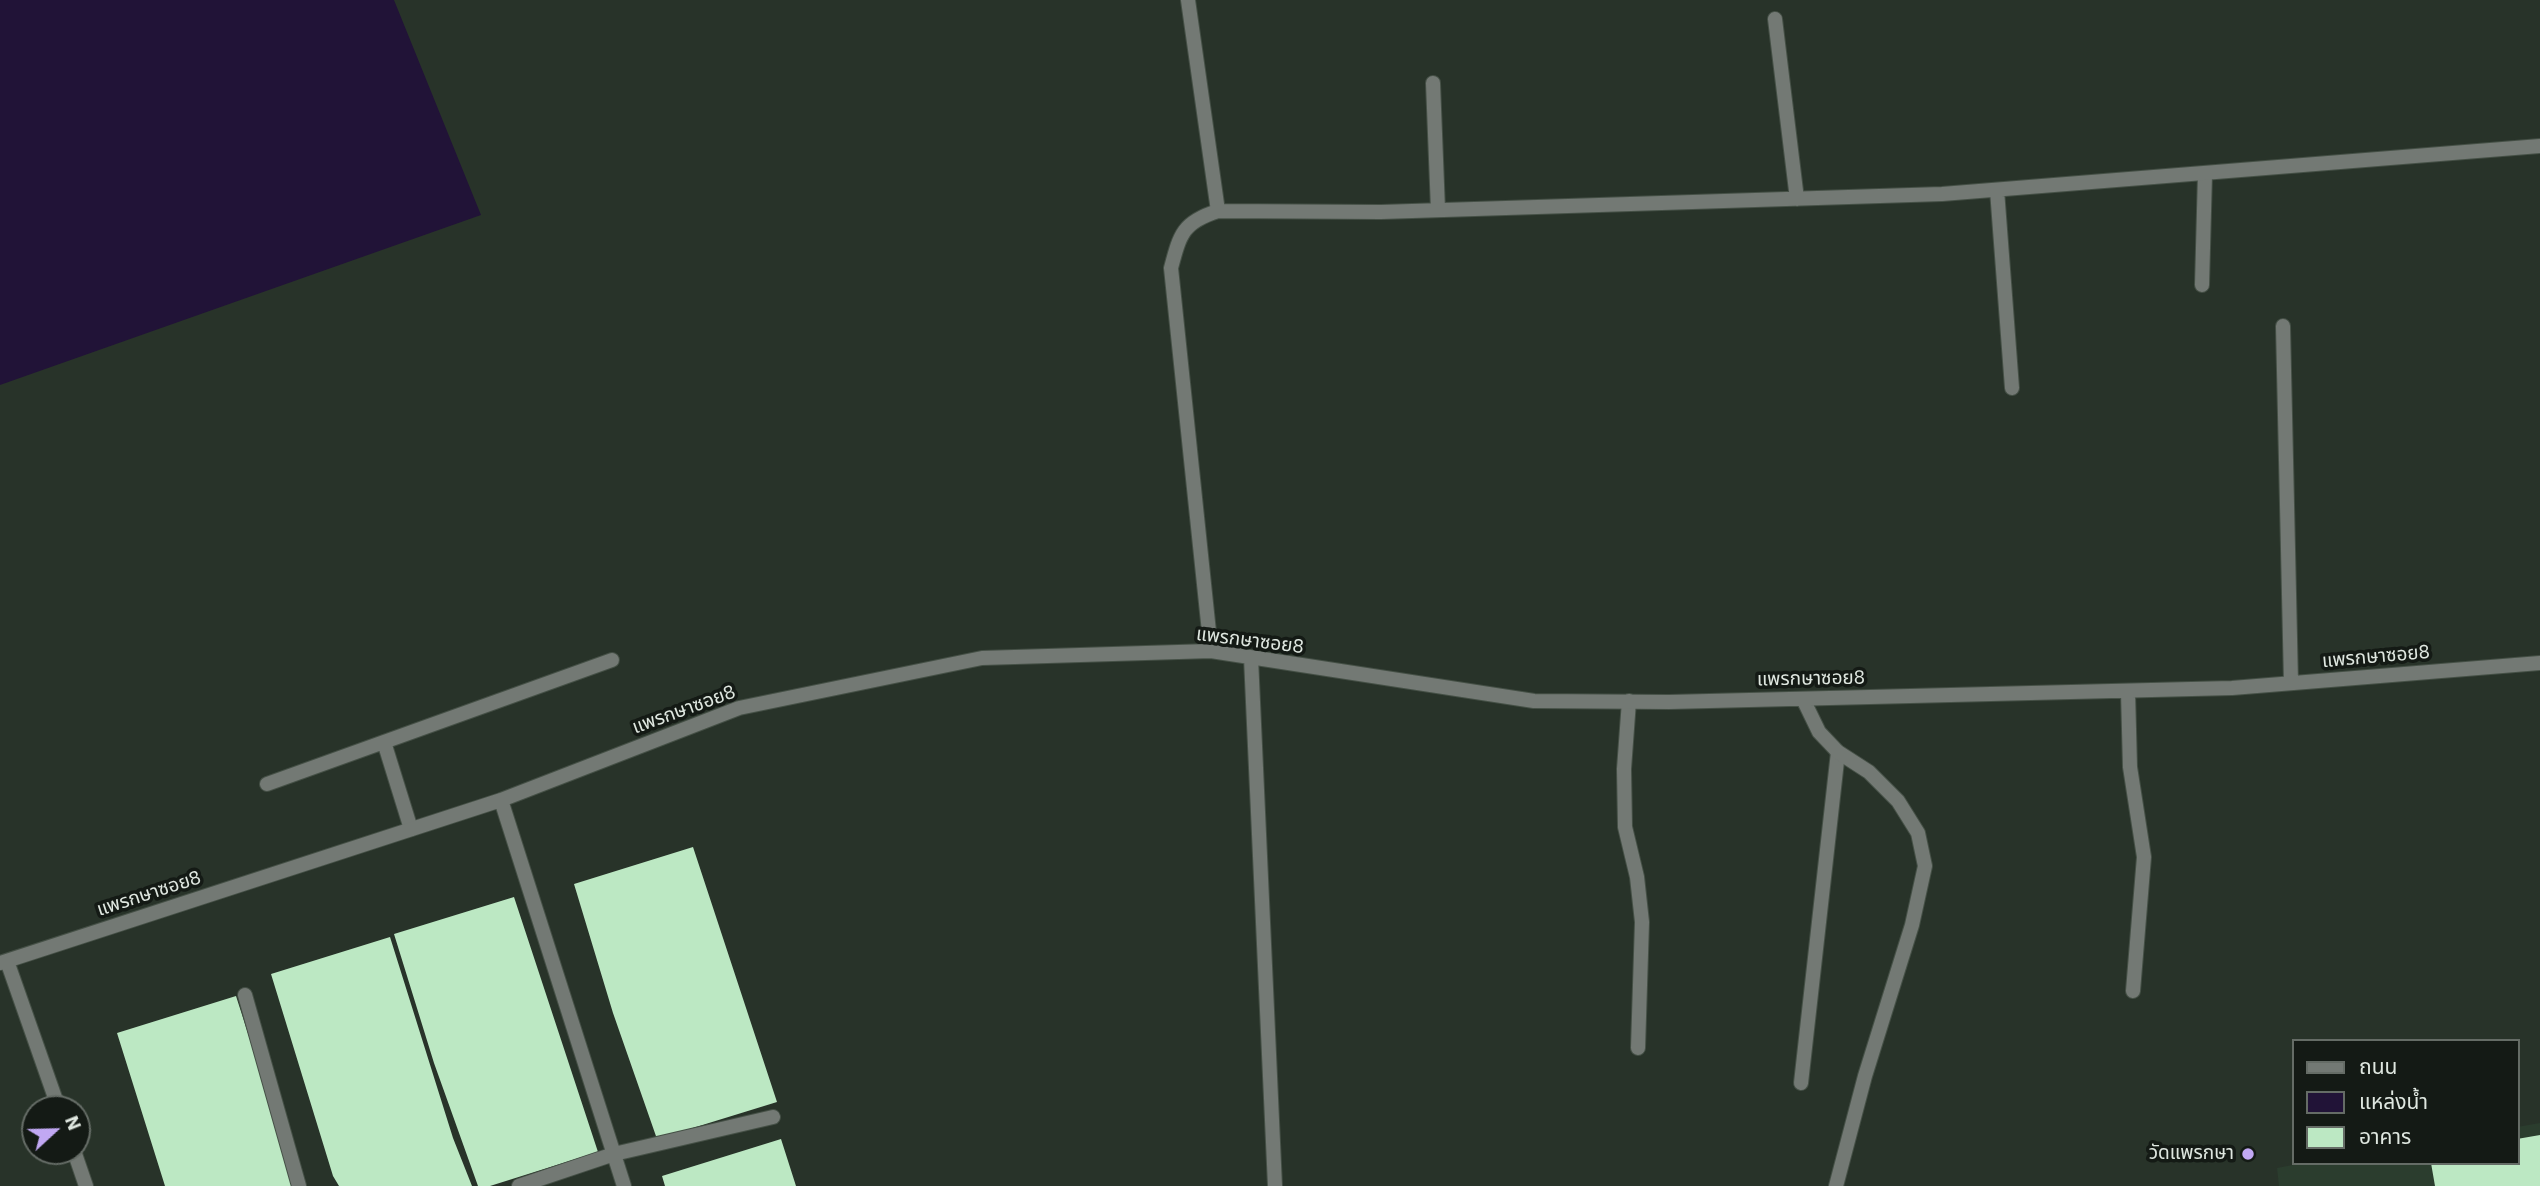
<!DOCTYPE html>
<meta charset="utf-8">
<style>
body{margin:0}
#map{position:relative;width:2540px;height:1186px;overflow:hidden;background:#283329;font-family:"IBM Plex Sans","Noto Sans Thai",sans-serif}
canvas{display:block}
.legend{position:absolute;left:2292px;top:1039px;width:228px;height:126px;box-sizing:border-box;background:#141a15;border:2px solid #656c66;margin:0;padding:9px 12px;list-style:none;font-size:21px;color:#dfe7e0}
.legend li{display:flex;align-items:center;gap:14px;height:35px}
.legend b{width:35px;border:2px solid #656c66}
.north{position:absolute;left:21px;top:1095px;width:70px;height:70px;box-sizing:border-box;background:#141a15;border:2px solid #656c66;border-radius:50%;rotate:68deg;font-size:19px;font-weight:700;line-height:28px;text-align:center;color:#dfe7e0}
.north::after{content:'';display:block;margin:auto;width:24px;height:32px;background:#c1a8f3;clip-path:polygon(50% 0,100% 100%,50% 72%,0 100%)}
</style>
<div id="map">
<canvas width="2540" height="1186"></canvas>
<ul class="legend">
<li><b style="height:9px;background:#737974"></b>ถนน</li>
<li><b style="height:19px;background:#211337"></b>แหล่งน้ำ</li>
<li><b style="height:19px;background:#bce8c3"></b>อาคาร</li>
</ul>
<div class="north">N</div>
</div>
<script>
const ctx = document.querySelector('canvas').getContext('2d');
ctx.lineJoin = 'round';
function fill(path, color) {
  ctx.fillStyle = color;
  ctx.fill(path, 'evenodd');
}
function stroke(path, color, width, dash) {
  ctx.strokeStyle = color;
  ctx.lineWidth = width;
  ctx.lineCap = dash ? 'butt' : 'round';
  ctx.setLineDash(dash || []);
  ctx.stroke(path);
}
function drawText(font, color, halo, rows, align = 'center') {
  ctx.font = font + ' "IBM Plex Sans","Noto Sans Thai",sans-serif';
  ctx.lineWidth = 7;
  ctx.setLineDash([]);
  ctx.textBaseline = 'middle';
  ctx.strokeStyle = halo;
  ctx.fillStyle = color;
  for (const [text, x, y, turn = 0] of rows) {
    ctx.save();
    ctx.translate(x, y);
    ctx.rotate((+turn || 0) * Math.PI / 180);
    ctx.textAlign = isNaN(turn) ? turn : align;
    if (halo) ctx.strokeText(text, 0, 0);
    ctx.fillText(text, 0, 0);
    ctx.restore();
  }
}
fill(new Path2D(`
 M 2540,1123 L 2540,1186 L 2279,1186 L 2277,1168 L 2303,1163 L 2517,1163 L 2517,1127 Z`), '#2b3d2e');
fill(new Path2D(`
 M 0,0 L 394,0 L 481,215 L 0,385 Z`), '#211337');
fill(new Path2D(`
 M 693,847 L 777,1102 L 657,1139 L 613,1013 L 574,884 Z
 M 514,897 L 598,1152 L 490,1186 L 478,1186 L 434,1063 L 394,934 Z
 M 390,937 L 453,1138 L 472,1186 L 339,1186 L 333,1176 L 271,974 Z
 M 236,996 L 297,1186 L 165,1186 L 117,1033 Z
 M 2540,1135 L 2540,1186 L 2435,1186 L 2431,1163 L 2517,1163 L 2517,1139 Z
 M 781,1139 L 796,1186 L 665,1186 L 662,1176 Z`), '#bce8c3');
const service = new Path2D(`
 M 2202,285 L 2205,174
 M 1629,701 L 1624,769 L 1625,827 L 1637,877 L 1642,922 L 1638,1048
 M 384,742 L 411,829
 M 267,784 L 612,660
 M 1801,1083 L 1838,752`);
const minor = new Path2D(`
 M 1188,0 L 1218,211
 M 1775,19 L 1797,199
 M 1433,83 L 1438,210
 M 1997,190 L 2012,388
 M 2283,326 L 2291,683
 M 1211,651 L 1171,268 C 1180,234 1183,222 1218,211 L 1381,212 L 1942,194 L 2540,146
 M 1251,658 L 1275,1186
 M 2128,692 L 2130,767 L 2144,857 L 2133,991
 M 1803,699 L 1819,732 L 1838,752 L 1869,772 L 1898,801 L 1918,833 L 1925,866 L 1912,925 L 1865,1076 L 1836,1186
 M 501,800 L 624,1186
 M 7,961 L 59,1109
 M 0,963 L 501,800 L 739,708 L 982,658 L 1211,651 L 1534,701 L 1669,702 L 2232,688 L 2540,663
 M 245,995 L 299,1186
 M 74,1151 L 86,1186
 M 519,1186 L 614,1154 L 773,1117`);
stroke(service, '#455046', 16);
stroke(minor, '#455046', 16);
stroke(service, '#737974', 14);
stroke(minor, '#737974', 14);
for (const [x, y, r, color] of [
 [2248,1154,7,"#c1a8f3"]
]) {
  const dot = new Path2D();
  dot.arc(x, y, r, 0, 2 * Math.PI);
  ctx.fillStyle = color;
  ctx.fill(dot);
  stroke(dot, '#141a15', 2.5);
}
drawText('19px', '#dfe7e0', '#141a15', [
 ["แพรกษาซอย8",1250,641,7],
 ["แพรกษาซอย8",2376,657,-5],
 ["แพรกษาซอย8",1811,679,-1],
 ["แพรกษาซอย8",684,710,-20],
 ["แพรกษาซอย8",149,894,-18]
]);
drawText('19px', '#dfe7e0', '#141a15', [
 ["วัดแพรกษา",2234,1154]
], 'right');
</script>
